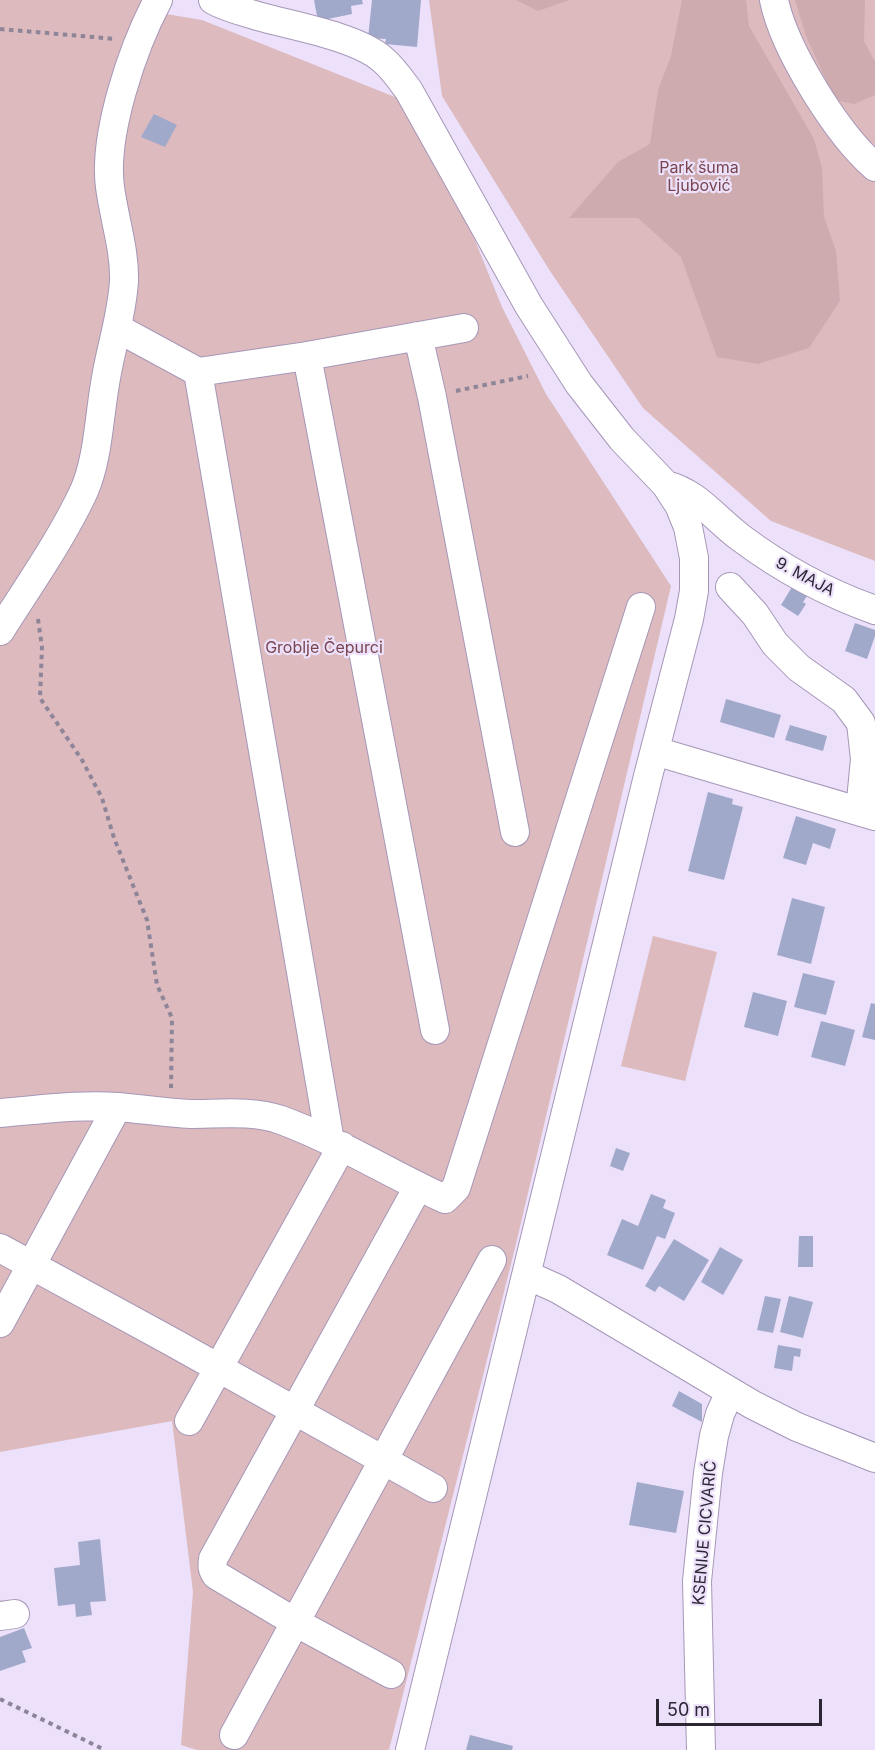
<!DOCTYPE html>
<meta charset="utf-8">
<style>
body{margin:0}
#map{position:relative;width:875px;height:1750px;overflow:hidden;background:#ece0fb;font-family:Inter,sans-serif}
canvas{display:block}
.scale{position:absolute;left:656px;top:1699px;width:166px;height:27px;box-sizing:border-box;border:3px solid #2c2633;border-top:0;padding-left:8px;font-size:18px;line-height:21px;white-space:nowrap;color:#2c2633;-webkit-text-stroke:4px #ece0fb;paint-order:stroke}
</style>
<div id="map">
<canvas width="875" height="1750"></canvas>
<div class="scale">50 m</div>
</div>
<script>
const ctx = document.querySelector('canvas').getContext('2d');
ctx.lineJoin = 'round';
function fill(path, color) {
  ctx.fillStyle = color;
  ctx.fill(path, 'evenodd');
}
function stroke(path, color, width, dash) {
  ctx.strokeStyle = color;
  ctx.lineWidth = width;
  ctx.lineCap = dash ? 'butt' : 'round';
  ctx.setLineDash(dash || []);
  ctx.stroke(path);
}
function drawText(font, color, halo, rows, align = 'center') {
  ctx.font = font + ' Inter,sans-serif';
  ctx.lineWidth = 4.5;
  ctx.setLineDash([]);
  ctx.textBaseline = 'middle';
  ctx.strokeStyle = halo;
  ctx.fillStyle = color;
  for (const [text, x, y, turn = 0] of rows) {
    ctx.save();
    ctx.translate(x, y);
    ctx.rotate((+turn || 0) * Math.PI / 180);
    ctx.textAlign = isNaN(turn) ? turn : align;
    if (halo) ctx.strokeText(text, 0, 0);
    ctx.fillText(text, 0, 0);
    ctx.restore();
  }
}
fill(new Path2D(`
 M 0,0 L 167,0 L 166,14 L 202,20 L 405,101 L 461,206 L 502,307 L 546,394 L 671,586 L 515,1248 L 389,1750 L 197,1750 L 181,1745 L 193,1592 L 172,1421 L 0,1452 Z
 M 429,0 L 875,0 L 875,561 L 771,521 L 643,408 L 550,271 L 442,96 Z
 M 653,936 L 717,952 L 685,1081 L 621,1066 Z`), '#dcbabe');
fill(new Path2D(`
 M 516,0 L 569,0 L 538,11 Z
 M 682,0 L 746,0 L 749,26 L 814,139 L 822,168 L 824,217 L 836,251 L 840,301 L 809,348 L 758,364 L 717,357 L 681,257 L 638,218 L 569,218 L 618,162 L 650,144 L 658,90 L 671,56 Z
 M 795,0 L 865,0 L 864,41 L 875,62 L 875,95 L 854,104 L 835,100 L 806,36 Z`), '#cdabaf');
fill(new Path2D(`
 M 314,0 L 362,0 L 363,4 L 351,6 L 352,14 L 318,21 Z
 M 372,0 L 421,0 L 417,47 L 385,44 L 386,39 L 368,38 Z
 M 154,114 L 177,125 L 165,147 L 141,137 Z
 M 792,587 L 807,596 L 803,602 L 806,604 L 798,616 L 781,605 Z
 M 855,623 L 875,630 L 875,636 L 867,659 L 845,651 Z
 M 726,699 L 781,715 L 774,738 L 720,722 Z
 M 790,725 L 827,736 L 823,751 L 785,740 Z
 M 708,792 L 733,799 L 732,804 L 743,807 L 724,880 L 688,871 Z
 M 796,816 L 836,829 L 830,849 L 813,843 L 806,865 L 783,858 Z
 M 792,898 L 825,907 L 811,964 L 777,955 Z
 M 803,973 L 835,981 L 826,1015 L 794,1007 Z
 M 753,992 L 787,1001 L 778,1036 L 744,1027 Z
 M 871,1003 L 875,1004 L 875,1040 L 862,1037 Z
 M 821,1021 L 855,1030 L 845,1066 L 811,1057 Z
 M 616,1148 L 630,1153 L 623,1171 L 610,1166 Z
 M 651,1194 L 666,1200 L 663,1208 L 675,1213 L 665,1239 L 657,1236 L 643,1270 L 607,1255 L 622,1219 L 638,1226 Z
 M 799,1236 L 813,1236 L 813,1267 L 798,1267 Z
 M 674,1239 L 709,1260 L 684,1301 L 659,1286 L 655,1292 L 645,1286 Z
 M 720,1247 L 743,1260 L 723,1295 L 701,1282 Z
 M 765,1296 L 781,1299 L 773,1333 L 757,1330 Z
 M 789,1296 L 813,1302 L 803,1338 L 780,1332 Z
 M 778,1345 L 801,1349 L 800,1357 L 794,1356 L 792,1371 L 774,1368 Z
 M 679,1391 L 702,1404 L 702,1422 L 672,1406 Z
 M 637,1482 L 684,1491 L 676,1533 L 629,1525 Z
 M 100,1539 L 106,1601 L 90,1602 L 92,1615 L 76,1617 L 75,1604 L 58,1606 L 54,1568 L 80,1565 L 78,1542 Z
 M 24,1628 L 32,1648 L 22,1651 L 26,1662 L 0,1671 L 0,1637 Z
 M 470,1735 L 513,1746 L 512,1750 L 466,1750 Z`), '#a1a9ca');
const minor = new Path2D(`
 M 213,0 C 227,8 245,12 261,17 C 294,26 357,37 382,59 C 393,68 401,80 409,91 L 529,306 L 579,384 L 622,439 L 666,485 L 679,505 L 688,527 L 694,558 L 694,591 L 689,619 L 648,776 L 410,1750
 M 774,0 C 784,49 837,134 875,167
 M 117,328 L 198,372 L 307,356 L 464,328
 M 418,336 L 432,397 L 515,832
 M 307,356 L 435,1030
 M 198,372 L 330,1141
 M 666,485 C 698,493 715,519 741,538 C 781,568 827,593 875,610
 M 730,587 L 755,614 L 775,644 L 799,668 L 844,700 L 861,723 L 865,759 L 860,811
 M 0,631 C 29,585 61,540 84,491 C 98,459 99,418 105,384 C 110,350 122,316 124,281 C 125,250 114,218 110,187 C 103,134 133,47 158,0
 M 655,751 L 875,816
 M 0,1113 C 39,1110 79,1104 118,1107 C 142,1109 166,1113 191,1114 C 219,1114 254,1110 281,1120 C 338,1141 390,1174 445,1199 L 456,1188 L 641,607
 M 0,1248 L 174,1343 L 433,1488
 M 527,1277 L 538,1280 L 558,1289 L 753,1405 L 797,1427 L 875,1458
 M 0,1323 L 117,1107
 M 189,1421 L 342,1146
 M 0,1616 L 15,1614
 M 391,1674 L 295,1622 L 216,1575 C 212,1569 212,1566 213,1559 L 418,1187
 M 234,1735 L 492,1260
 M 701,1750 L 697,1581 L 708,1473 L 714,1436 L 720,1414 L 730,1392`);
stroke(minor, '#a697b7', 30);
stroke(new Path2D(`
 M 0,29 L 116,39
 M 456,391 L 528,376
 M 38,619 L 42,647 L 40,698 L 82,760 L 102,798 L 114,838 L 147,920 L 157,985 L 172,1018 L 171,1088
 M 0,1699 L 105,1750`), '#8e8599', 4, [4.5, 4.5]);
stroke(minor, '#fff', 28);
drawText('16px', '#79464f', '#ece0fb', [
 ["Park šuma",699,168],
 ["Ljubović",699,186],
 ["Groblje Čepurci",324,648]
]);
drawText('16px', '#2c2633', '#ece0fb', [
 ["9. MAJA",805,577,28],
 ["KSENIJE CICVARIĆ",705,1533,-85]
]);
</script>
